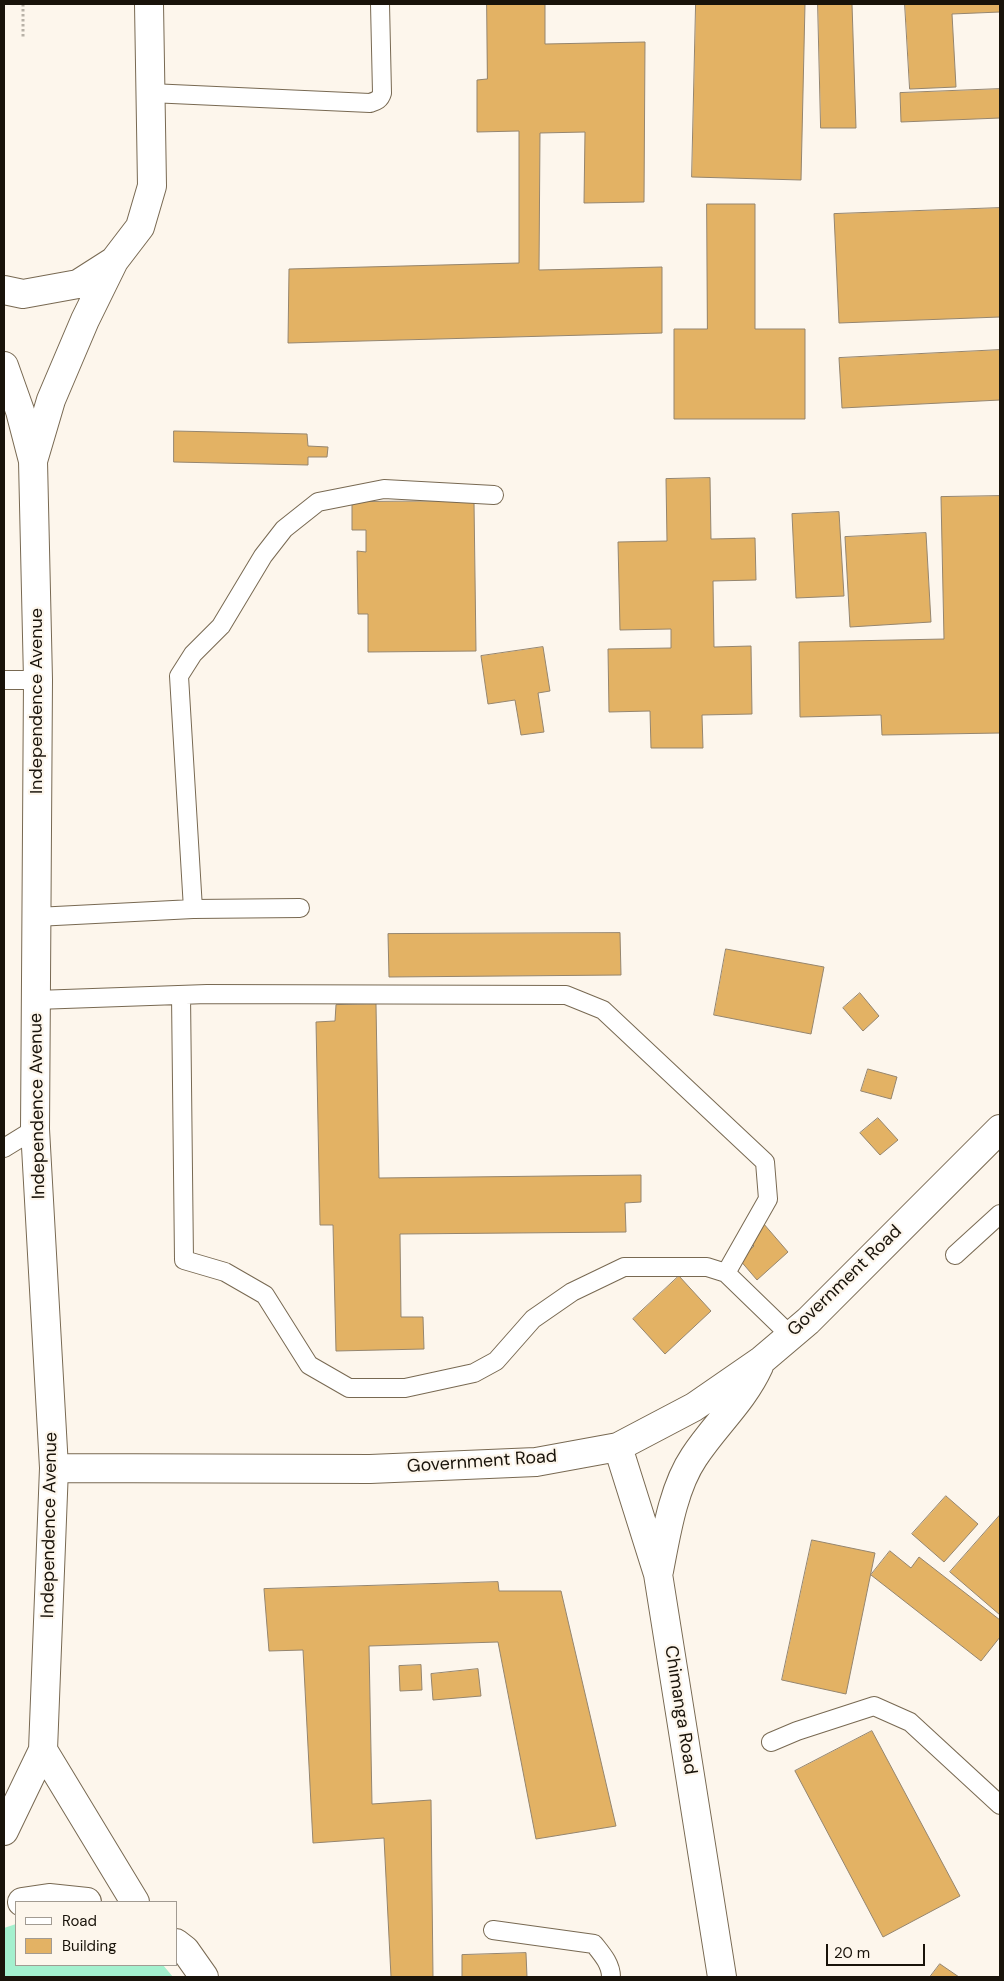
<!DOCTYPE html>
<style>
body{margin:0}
#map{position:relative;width:1004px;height:1981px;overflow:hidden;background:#fdf6ec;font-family:"DM Sans",sans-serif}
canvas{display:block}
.frame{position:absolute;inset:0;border:5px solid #19130a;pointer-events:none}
.legend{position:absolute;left:15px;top:1901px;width:162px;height:65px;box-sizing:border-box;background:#fdf6ec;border:1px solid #a29b92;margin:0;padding:6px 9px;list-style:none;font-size:15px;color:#19130a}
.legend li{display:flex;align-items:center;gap:10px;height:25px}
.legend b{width:25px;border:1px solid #a29b92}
.scale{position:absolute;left:826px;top:1944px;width:99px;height:22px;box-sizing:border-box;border:2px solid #19130a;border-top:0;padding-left:6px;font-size:15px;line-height:18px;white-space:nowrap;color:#19130a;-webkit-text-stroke:4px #fdf6ec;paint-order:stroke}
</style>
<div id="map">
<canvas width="1004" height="1981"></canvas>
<div class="frame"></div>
<ul class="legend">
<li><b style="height:6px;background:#fff"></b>Road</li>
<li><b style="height:14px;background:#e3b264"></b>Building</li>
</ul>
<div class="scale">20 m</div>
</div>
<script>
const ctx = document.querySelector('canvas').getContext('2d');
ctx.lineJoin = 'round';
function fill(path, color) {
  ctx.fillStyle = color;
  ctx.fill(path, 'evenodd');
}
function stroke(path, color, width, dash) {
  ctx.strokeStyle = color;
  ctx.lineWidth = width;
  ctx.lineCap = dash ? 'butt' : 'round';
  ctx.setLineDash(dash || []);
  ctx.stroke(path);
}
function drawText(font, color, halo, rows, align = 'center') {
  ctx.font = font + ' "DM Sans",sans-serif';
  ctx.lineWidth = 4.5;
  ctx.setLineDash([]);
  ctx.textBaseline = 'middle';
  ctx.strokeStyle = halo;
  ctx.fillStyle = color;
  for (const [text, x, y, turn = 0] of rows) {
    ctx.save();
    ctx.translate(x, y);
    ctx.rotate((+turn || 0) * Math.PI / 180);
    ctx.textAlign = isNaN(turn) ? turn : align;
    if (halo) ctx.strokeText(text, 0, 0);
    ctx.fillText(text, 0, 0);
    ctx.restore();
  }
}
fill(new Path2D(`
 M 16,1924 L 16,1965 L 163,1965 L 173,1977 L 4,1977 L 4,1928 Z`), '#a4f0ce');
const building = new Path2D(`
 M 487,4 L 545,4 L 545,44 L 645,42 L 644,202 L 584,203 L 585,132 L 540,133 L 539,270 L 662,267 L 662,333 L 288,343 L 289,269 L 519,263 L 519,131 L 477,132 L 477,80 L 487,79 Z
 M 696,4 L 805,4 L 801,180 L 692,177 Z
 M 818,4 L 852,4 L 856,128 L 821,128 Z
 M 905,4 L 1000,4 L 1000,12 L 952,14 L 956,87 L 910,89 Z
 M 1000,89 L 1000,118 L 901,122 L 900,93 Z
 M 707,204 L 755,204 L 755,329 L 805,329 L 805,419 L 674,419 L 674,329 L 707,329 Z
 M 1000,208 L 1000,317 L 839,323 L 834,214 Z
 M 1000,350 L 1000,400 L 842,408 L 839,358 Z
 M 174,431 L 307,434 L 308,446 L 328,447 L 327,457 L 308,457 L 308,465 L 174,462 Z
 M 710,478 L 711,539 L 755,538 L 756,580 L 713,581 L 714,647 L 751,646 L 752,714 L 702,715 L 703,748 L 651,748 L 650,711 L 609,712 L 608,649 L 671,648 L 671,629 L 620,630 L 618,542 L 667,541 L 666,479 Z
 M 1000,496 L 1000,733 L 882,735 L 881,715 L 800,717 L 799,642 L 944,639 L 941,497 Z
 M 474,501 L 476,651 L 368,652 L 368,614 L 358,614 L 357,551 L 366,552 L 366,530 L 352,530 L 352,502 Z
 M 839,512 L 844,596 L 796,598 L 792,514 Z
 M 926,533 L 931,622 L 850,627 L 845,537 Z
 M 543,647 L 550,691 L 538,693 L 544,732 L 521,735 L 515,700 L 488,704 L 481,656 Z
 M 620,933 L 621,975 L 389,977 L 388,934 Z
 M 726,949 L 824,967 L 811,1034 L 714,1015 Z
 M 860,993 L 879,1016 L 863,1031 L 843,1008 Z
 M 376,1004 L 379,1178 L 641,1175 L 641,1202 L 625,1203 L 626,1232 L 400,1234 L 401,1317 L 423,1317 L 424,1349 L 336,1351 L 333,1225 L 320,1225 L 316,1022 L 335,1021 L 336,1005 Z
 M 868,1069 L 897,1077 L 891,1099 L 861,1091 Z
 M 878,1118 L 898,1140 L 880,1155 L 860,1133 Z
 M 763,1223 L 788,1252 L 757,1280 L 739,1259 L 754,1246 L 746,1238 Z
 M 679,1276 L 711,1311 L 665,1354 L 633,1319 Z
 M 946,1496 L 978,1524 L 944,1562 L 912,1534 Z
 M 1000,1515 L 1000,1615 L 950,1572 Z
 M 812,1540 L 875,1553 L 846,1694 L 782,1680 Z
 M 890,1551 L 911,1568 L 919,1557 L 1000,1620 L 1000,1637 L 981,1661 L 871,1575 Z
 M 498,1582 L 499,1591 L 561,1591 L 616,1826 L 536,1839 L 498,1642 L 369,1646 L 372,1804 L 431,1800 L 433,1977 L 391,1977 L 384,1838 L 313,1843 L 303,1650 L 269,1651 L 264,1589 Z
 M 421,1665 L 422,1690 L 400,1691 L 399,1666 Z
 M 478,1669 L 481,1696 L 433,1700 L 431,1674 Z
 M 872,1731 L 960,1896 L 883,1937 L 795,1771 Z
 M 526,1953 L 527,1977 L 462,1977 L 462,1955 Z
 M 940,1964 L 959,1977 L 930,1977 Z`);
fill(building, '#e3b264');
stroke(building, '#95856e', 1);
const service = new Path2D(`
 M 150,93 L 370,103 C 376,101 380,100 382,93 L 380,4
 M 4,680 L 38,680
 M 193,909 L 179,676 L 193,654 L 221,626 L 263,556 L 284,529 L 318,502 L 384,489 L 494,495
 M 36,917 L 193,909 L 300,908
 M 181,995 L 184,1260 L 225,1272 L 265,1295 L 309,1365 L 349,1388 L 405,1388 L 474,1373 L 496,1361 L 533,1319 L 572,1292 L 624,1267 L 707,1267 L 726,1273 L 790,1335
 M 36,1000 L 207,994 L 566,995 L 603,1010 L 765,1162 L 768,1199 L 726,1273
 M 4,1148 L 35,1129
 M 955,1255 L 1000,1214
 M 771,1742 L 797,1731 L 874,1706 L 910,1722 L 1000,1805
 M 493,1930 L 594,1944 C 602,1954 611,1964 611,1977`);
const secondary = new Path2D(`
 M 4,290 L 23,294 L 78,284 L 114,261 L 140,227 L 152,186 L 149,4
 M 4,366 L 20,411 L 33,461 L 38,680 L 35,1129 L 54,1468 L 43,1750 L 4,1831
 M 33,461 L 51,400 L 85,320 L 114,261
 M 618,1447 L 658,1574 L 722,1977
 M 54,1468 L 370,1469 L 536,1462 L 618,1447 L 694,1407 L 762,1360 L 808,1321 L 1000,1129
 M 659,1571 C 666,1535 673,1488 694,1457 C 715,1425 743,1401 759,1366
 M 43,1750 L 135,1902
 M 22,1902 L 49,1898 L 87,1902
 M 176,1943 L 185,1950 L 204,1977`);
stroke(service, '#786952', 20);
stroke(secondary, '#786952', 30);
stroke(new Path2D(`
 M 23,4 L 23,37`), '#b8b1a7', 3, [2.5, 2.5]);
stroke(service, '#fff', 18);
stroke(secondary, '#fff', 28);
drawText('18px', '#19130a', '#fdf6ec', [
 ["Independence Avenue",37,701,-90],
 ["Independence Avenue",38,1106,-91],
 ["Government Road",845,1281,-44],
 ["Government Road",482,1462,-4],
 ["Independence Avenue",50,1525,-89],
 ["Chimanga Road",680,1710,81]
]);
</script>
